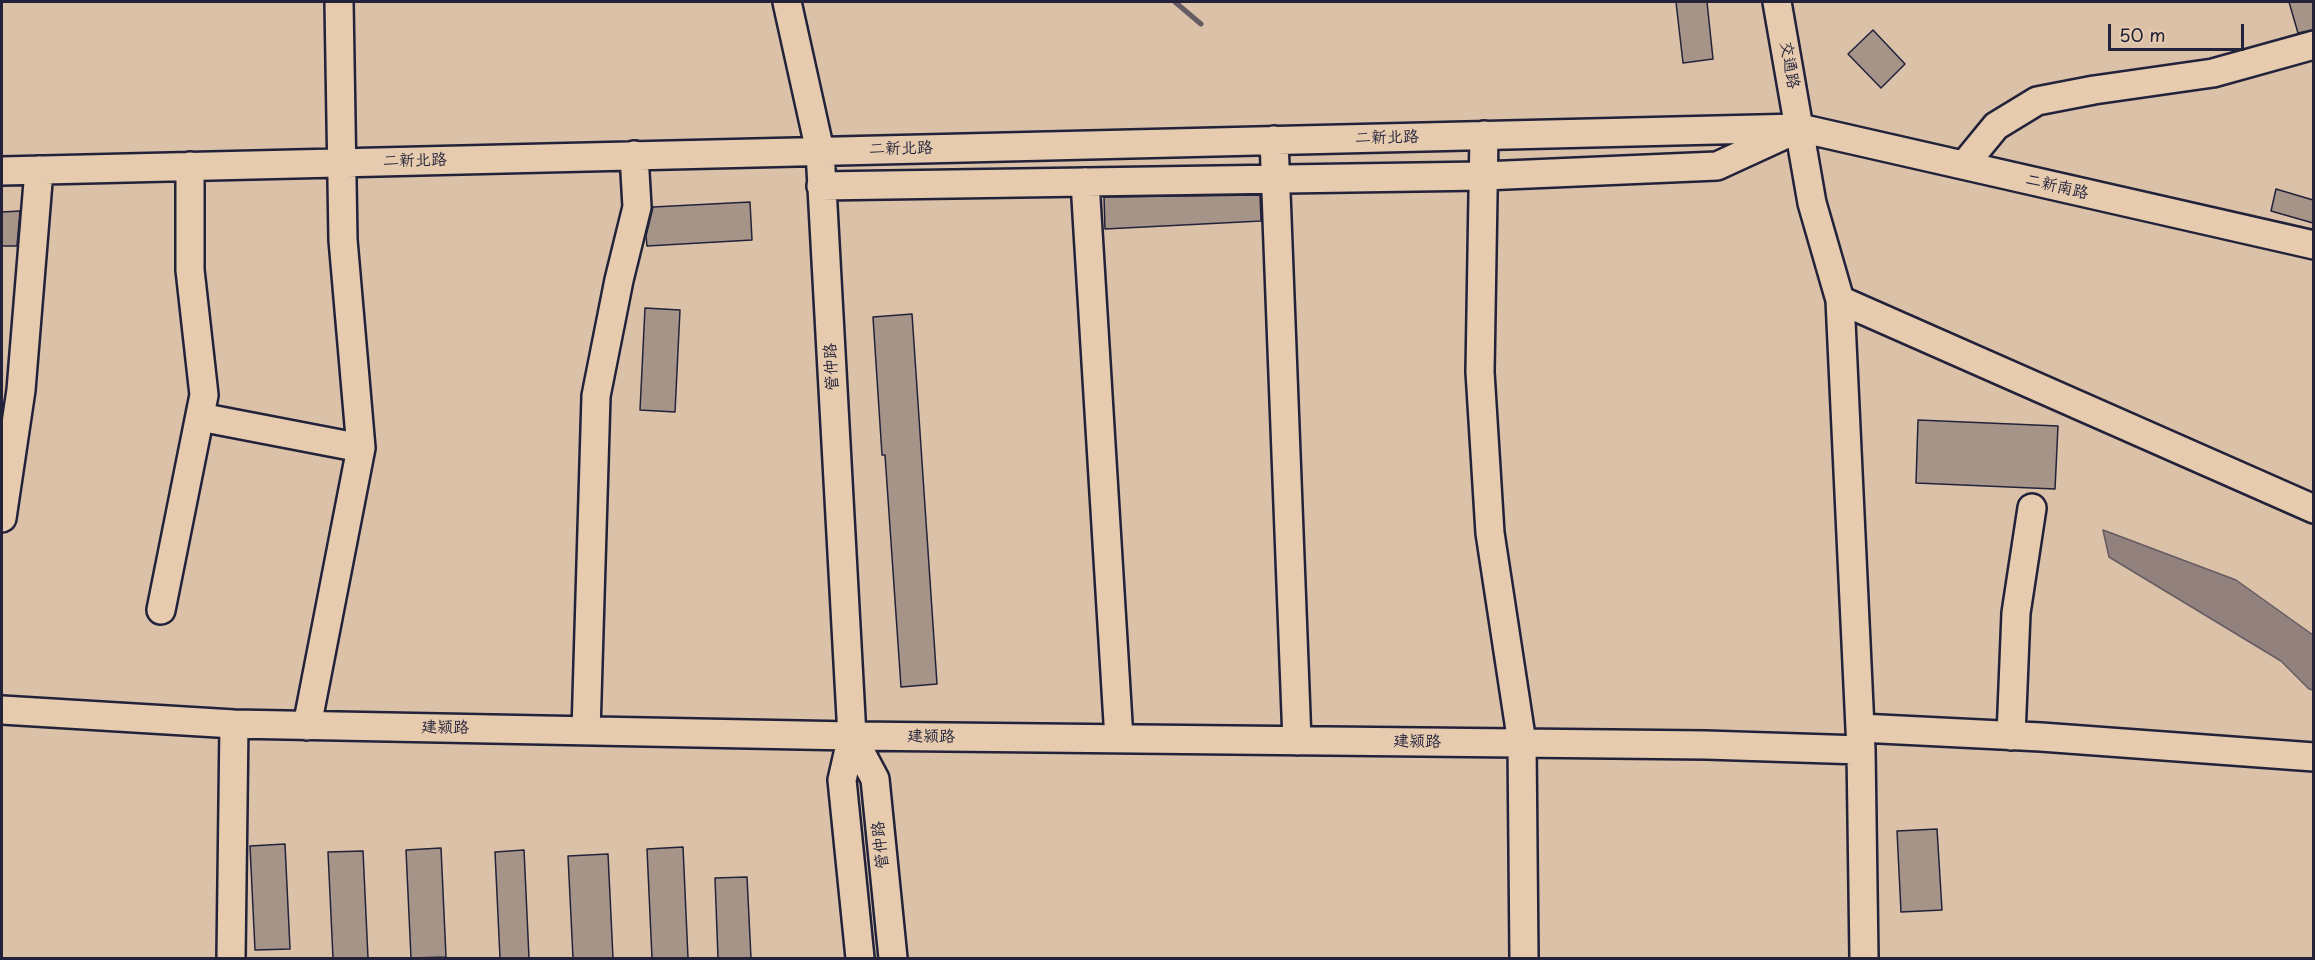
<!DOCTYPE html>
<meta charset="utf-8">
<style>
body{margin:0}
#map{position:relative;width:2315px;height:960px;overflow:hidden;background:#dbc1a7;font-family:"Playpen Sans",sans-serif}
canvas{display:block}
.frame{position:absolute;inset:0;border:3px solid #22223b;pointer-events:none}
.scale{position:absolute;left:2108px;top:24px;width:136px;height:27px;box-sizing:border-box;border:3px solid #22223b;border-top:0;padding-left:8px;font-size:18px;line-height:21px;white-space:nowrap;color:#22223b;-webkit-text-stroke:4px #e7cbae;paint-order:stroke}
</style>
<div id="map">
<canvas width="2315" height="960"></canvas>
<div class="frame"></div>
<div class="scale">50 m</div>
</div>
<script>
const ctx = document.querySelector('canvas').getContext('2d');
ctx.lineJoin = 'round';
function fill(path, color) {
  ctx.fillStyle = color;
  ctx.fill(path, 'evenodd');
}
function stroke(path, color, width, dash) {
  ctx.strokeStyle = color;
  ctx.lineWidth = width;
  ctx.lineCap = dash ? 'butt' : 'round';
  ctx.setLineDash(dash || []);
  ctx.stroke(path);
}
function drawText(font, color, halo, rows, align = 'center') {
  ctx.font = font + ' "Playpen Sans","LXGW WenKai TC",sans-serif';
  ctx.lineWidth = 4.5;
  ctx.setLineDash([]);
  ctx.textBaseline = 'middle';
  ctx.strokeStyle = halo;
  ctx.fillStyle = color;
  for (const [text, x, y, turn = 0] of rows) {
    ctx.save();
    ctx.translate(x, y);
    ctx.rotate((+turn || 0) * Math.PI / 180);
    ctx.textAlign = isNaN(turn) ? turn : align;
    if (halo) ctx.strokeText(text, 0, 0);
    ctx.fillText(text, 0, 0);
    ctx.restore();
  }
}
const water = new Path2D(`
 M 2103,530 L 2236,580 L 2313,635 L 2313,690 L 2309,689 L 2281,661 L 2109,557 Z`);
fill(water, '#92817d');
stroke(water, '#655b63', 1.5);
stroke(new Path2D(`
 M 1175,2 L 1201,24`), '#655b63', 5);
const building = new Path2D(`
 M 1676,2 L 1707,2 L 1713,59 L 1683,63 Z
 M 2289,2 L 2313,2 L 2313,30 L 2298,33 Z
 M 1873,30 L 1905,64 L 1881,88 L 1848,54 Z
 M 2276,189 L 2313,200 L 2313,223 L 2271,211 Z
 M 1260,195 L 1261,221 L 1105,229 L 1104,197 Z
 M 750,202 L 752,240 L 647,246 L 646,236 L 653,207 Z
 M 20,211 L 17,246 L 2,246 L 2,212 Z
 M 645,308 L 680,310 L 675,412 L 640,410 Z
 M 912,314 L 937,684 L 901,687 L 885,455 L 882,455 L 873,317 Z
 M 1918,420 L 2058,426 L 2055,489 L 1916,483 Z
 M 1937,829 L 1942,910 L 1901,912 L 1897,831 Z
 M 285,844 L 290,949 L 255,950 L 250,846 Z
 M 683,847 L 688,958 L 652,958 L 647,849 Z
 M 441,848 L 446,957 L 411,958 L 406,850 Z
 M 524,850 L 529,958 L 500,958 L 495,852 Z
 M 363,851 L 368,958 L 333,958 L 328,852 Z
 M 608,854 L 613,958 L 573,958 L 568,856 Z
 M 747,877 L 751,958 L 718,958 L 715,878 Z`);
fill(building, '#a79489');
stroke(building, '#22223b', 1.5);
const minor = new Path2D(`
 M 787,2 L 820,151 L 852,736
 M 1777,2 L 1812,203 L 1840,300 L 1861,750 L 1864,958
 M 1484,135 L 1480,372 L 1490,533 L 1522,743 L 1524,958
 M 1274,140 L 1297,741
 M 1964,165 L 1996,126 L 2037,101 L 2094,90 L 2213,73 L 2314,45
 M 2,171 L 1800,128 L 2314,245
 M 1085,182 L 1119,739
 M 821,186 L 1483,176 L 1717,166 L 1791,132
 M 1840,300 L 2314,509
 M 200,417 L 361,448
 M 2,518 L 21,390 L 39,170
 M 161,610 L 204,395 L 190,270 L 190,166
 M 2,710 L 234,724 L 852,736 L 1706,745 L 1861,750
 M 307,726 L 361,448 L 343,240 L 339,2
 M 1860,728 L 2041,737 L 2314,757
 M 586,731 L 596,396 L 619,280 L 637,207 L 634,155
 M 2011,736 L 2016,613 L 2032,508
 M 231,958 L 234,724
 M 860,958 L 842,780 L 852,736 L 875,779 L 893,958`);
stroke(minor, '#22223b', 32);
stroke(minor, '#e7cbae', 27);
drawText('16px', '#22223b', '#e7cbae', [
 ["交通路",1789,65,80],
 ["二新北路",1387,138,-1],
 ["二新北路",901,149,-1],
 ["二新北路",415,161,-1],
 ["二新南路",2057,187,13],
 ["管仲路",832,367,-93],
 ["建颍路",445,728,1],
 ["建颍路",931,737,1],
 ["建颍路",1417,742,1],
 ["管仲路",881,845,-96]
]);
</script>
